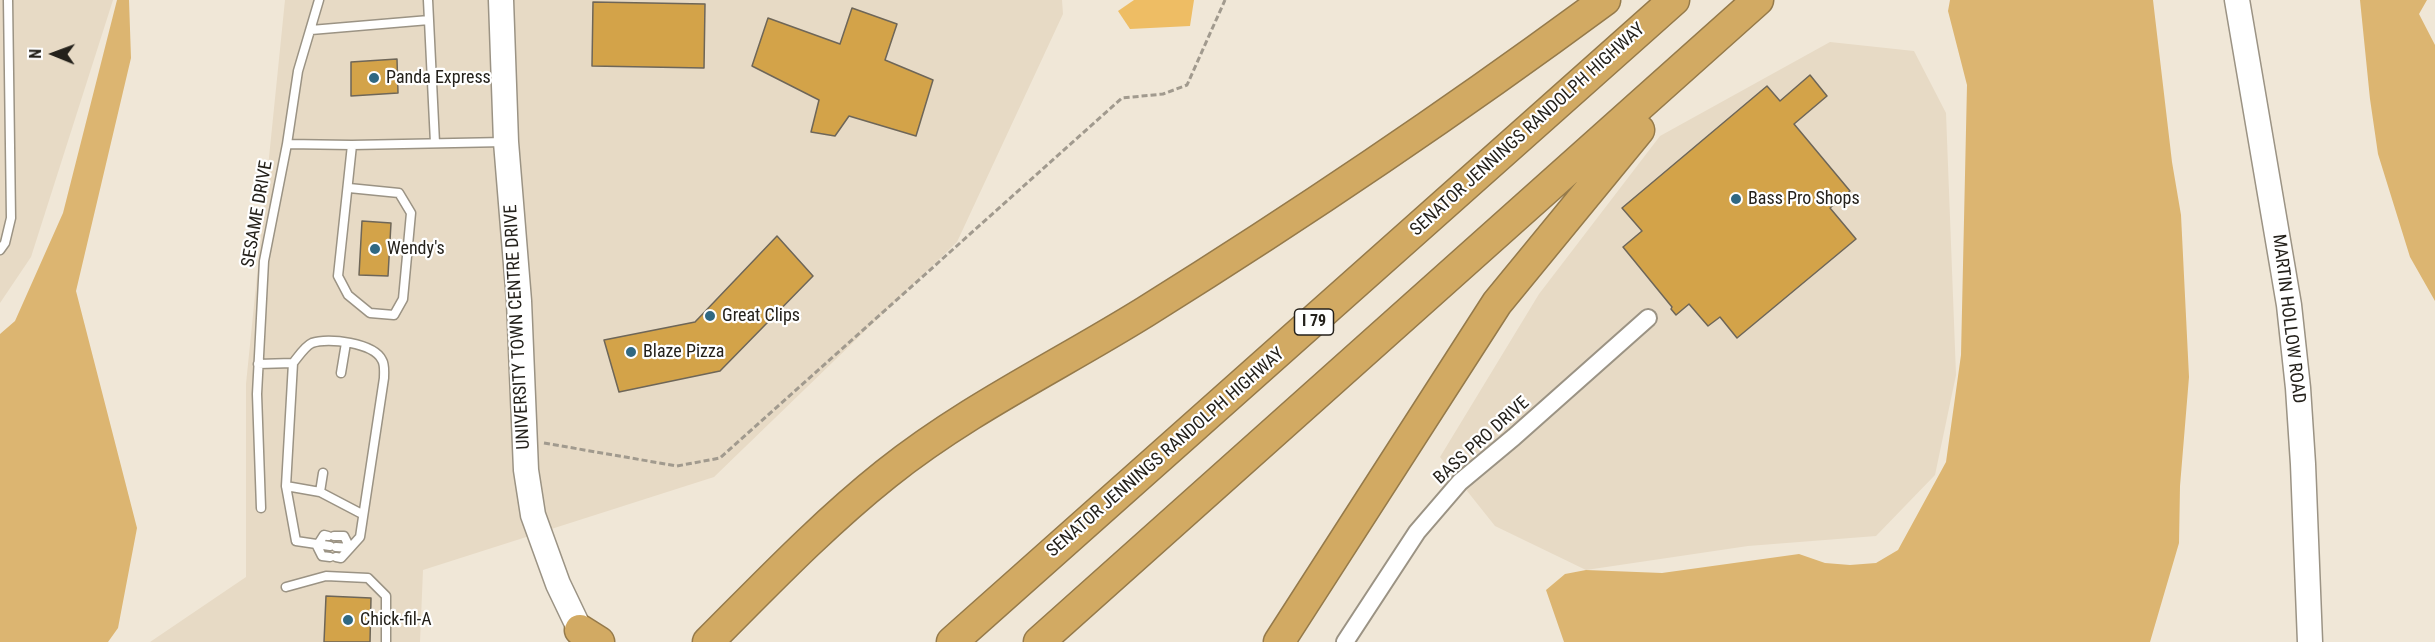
<!DOCTYPE html>
<style>
body{margin:0}
#map{position:relative;width:2435px;height:642px;overflow:hidden;background:#f0e7d7;font-family:"Roboto Condensed",sans-serif}
canvas{display:block}
.north{position:absolute;left:24px;top:24px;width:60px;height:60px;-webkit-text-stroke:4px #fff;paint-order:stroke;rotate:271deg;font-size:16px;font-weight:700;line-height:24px;text-align:center;color:#24211b}
.north::after{content:'';display:block;margin:auto;width:21px;height:27px;background:#24211b;clip-path:polygon(50% 0,100% 100%,50% 72%,0 100%)}
</style>
<div id="map">
<canvas width="2435" height="642"></canvas>
<div class="north">N</div>
</div>
<script>
const ctx = document.querySelector('canvas').getContext('2d');
ctx.lineJoin = 'round';
function fill(path, color) {
  ctx.fillStyle = color;
  ctx.fill(path, 'evenodd');
}
function stroke(path, color, width, dash) {
  ctx.strokeStyle = color;
  ctx.lineWidth = width;
  ctx.lineCap = dash ? 'butt' : 'round';
  ctx.setLineDash(dash || []);
  ctx.stroke(path);
}
function drawText(font, color, halo, rows, align = 'center') {
  ctx.font = font + ' "Roboto Condensed",sans-serif';
  ctx.lineWidth = 4.5;
  ctx.setLineDash([]);
  ctx.textBaseline = 'middle';
  ctx.strokeStyle = halo;
  ctx.fillStyle = color;
  for (const [text, x, y, turn = 0] of rows) {
    ctx.save();
    ctx.translate(x, y);
    ctx.rotate((+turn || 0) * Math.PI / 180);
    ctx.textAlign = isNaN(turn) ? turn : align;
    if (halo) ctx.strokeText(text, 0, 0);
    ctx.fillText(text, 0, 0);
    ctx.restore();
  }
}
fill(new Path2D(`
 M 0,0 L 113,0 L 31,257 L 0,303 Z
 M 285,0 L 1062,0 L 1063,14 L 957,242 L 714,477 L 423,570 L 420,642 L 150,642 L 246,577 L 246,384 Z
 M 1830,42 L 1914,51 L 1946,113 L 1956,375 L 1935,475 L 1876,536 L 1748,546 L 1586,570 L 1495,526 L 1440,457 L 1539,294 L 1660,136 Z`), '#e7dac5');
fill(new Path2D(`
 M 117,0 L 129,0 L 131,58 L 76,291 L 137,528 L 118,628 L 108,642 L 0,642 L 0,334 L 15,321 L 63,213 Z
 M 1950,0 L 2153,0 L 2172,162 L 2181,215 L 2189,377 L 2180,486 L 2179,543 L 2150,642 L 1564,642 L 1546,590 L 1565,574 L 1586,570 L 1662,573 L 1799,554 L 1825,563 L 1850,565 L 1876,563 L 1898,550 L 1946,462 L 1961,355 L 1967,85 L 1948,11 Z
 M 2360,0 L 2427,0 L 2419,14 L 2435,45 L 2435,301 L 2410,257 L 2378,154 L 2370,99 Z`), '#dcb571');
fill(new Path2D(`
 M 1134,0 L 1194,0 L 1190,26 L 1130,29 L 1118,11 Z`), '#eebd64');
const building = new Path2D(`
 M 593,2 L 705,4 L 704,68 L 592,66 Z
 M 852,8 L 897,24 L 885,60 L 933,80 L 916,136 L 849,116 L 835,136 L 811,132 L 819,100 L 752,66 L 768,18 L 840,44 Z
 M 397,59 L 398,93 L 351,96 L 351,62 Z
 M 1810,75 L 1827,96 L 1794,124 L 1850,191 L 1830,208 L 1856,239 L 1737,338 L 1720,317 L 1708,326 L 1689,304 L 1676,315 L 1671,309 L 1672,307 L 1623,247 L 1642,231 L 1622,208 L 1767,86 L 1780,101 Z
 M 362,221 L 391,223 L 388,276 L 359,275 Z
 M 777,236 L 813,276 L 720,371 L 619,392 L 604,340 L 695,322 Z
 M 326,596 L 371,598 L 370,642 L 324,642 Z`);
fill(building, '#d3a349');
stroke(building, '#6e6658', 1.5);
const lane = new Path2D(`
 M 428,0 L 435,143
 M 311,30 L 429,20
 M 287,144 L 298,71 L 319,0
 M 349,188 L 399,193 L 411,213 L 403,299 L 394,315 L 370,313 L 348,295 L 338,276 L 352,145
 M 0,250 L 5,243 L 11,218 L 8,0
 M 293,363 C 298,357 305,346 312,343 C 328,337 374,343 382,360 C 385,365 384,372 384,378 L 360,537 L 341,558 L 336,557
 M 258,364 L 293,363 L 286,486 L 296,541 L 330,546
 M 341,373 L 346,343
 M 286,486 L 320,492 L 323,473
 M 320,492 L 362,514
 M 261,508 L 257,394 L 264,261 L 287,144 L 352,145 L 505,142
 M 334,536 L 344,536 L 350,548
 M 317,546 L 322,556 L 330,557
 M 317,546 L 324,535 L 328,536
 M 336,547 L 350,548
 M 286,587 L 326,576 L 368,578 L 386,596 L 386,642`);
const street = new Path2D(`
 M 1345,642 L 1417,532 L 1460,482 L 1514,437 L 1648,318`);
const secondary = new Path2D(`
 M 501,0 L 506,142 L 519,301 L 526,470 L 533,515 L 558,584 L 580,630 L 589,642
 M 2237,0 L 2289,305 L 2298,388 L 2303,464 L 2310,642`);
const highway = new Path2D(`
 M 580,630 L 599,642
 M 708,642 C 765,585 822,525 886,474 C 966,410 1058,366 1145,312 C 1302,214 1456,110 1605,0
 M 952,642 L 1674,0
 M 1039,642 L 1758,0
 M 1279,642 L 1497,303 L 1639,130`);
stroke(lane, '#9b9384', 11);
stroke(street, '#9b9384', 20);
stroke(secondary, '#9b9384', 27);
stroke(highway, '#957a4a', 33);
stroke(new Path2D(`
 M 544,443 L 677,466 L 720,458 L 1122,98 L 1163,94 L 1187,85 L 1225,0`), '#a19a8e', 3, [6, 3]);
stroke(lane, '#fff', 8);
stroke(street, '#fff', 16);
stroke(secondary, '#fff', 24);
stroke(highway, '#d2aa63', 30);
for (const [x, y, r, color] of [
 [374,78,6,"#306882"],
 [1736,199,6,"#306882"],
 [375,249,6,"#306882"],
 [710,316,6,"#306882"],
 [631,352,6,"#306882"],
 [348,620,6,"#306882"]
]) {
  const dot = new Path2D();
  dot.arc(x, y, r, 0, 2 * Math.PI);
  ctx.fillStyle = color;
  ctx.fill(dot);
  stroke(dot, '#fff', 2);
}
for (const [x, y, w] of [
 [1314,322,39]
]) {
  const box = new Path2D();
  box.roundRect(x - w / 2, y - 13, w, 26, 4.5);
  ctx.fillStyle = '#fff';
  ctx.fill(box);
  stroke(box, '#24211b', 1.5);
}
drawText('bold 16px', '#24211b', null, [
 ["I 79",1314,322]
]);
drawText('18px', '#24211b', '#fff', [
 ["Panda Express",386,78],
 ["Bass Pro Shops",1748,199],
 ["Wendy's",387,249],
 ["Great Clips",722,316],
 ["Blaze Pizza",643,352],
 ["Chick-fil-A",360,620]
], 'left');
drawText('18px', '#24211b', '#fff', [
 ["SENATOR JENNINGS RANDOLPH HIGHWAY",1528,130,-42],
 ["SESAME DRIVE",258,214,-80],
 ["MARTIN HOLLOW ROAD",2288,319,83],
 ["UNIVERSITY TOWN CENTRE DRIVE",518,327,-93],
 ["BASS PRO DRIVE",1482,441,-42],
 ["SENATOR JENNINGS RANDOLPH HIGHWAY",1166,453,-41]
]);
</script>
